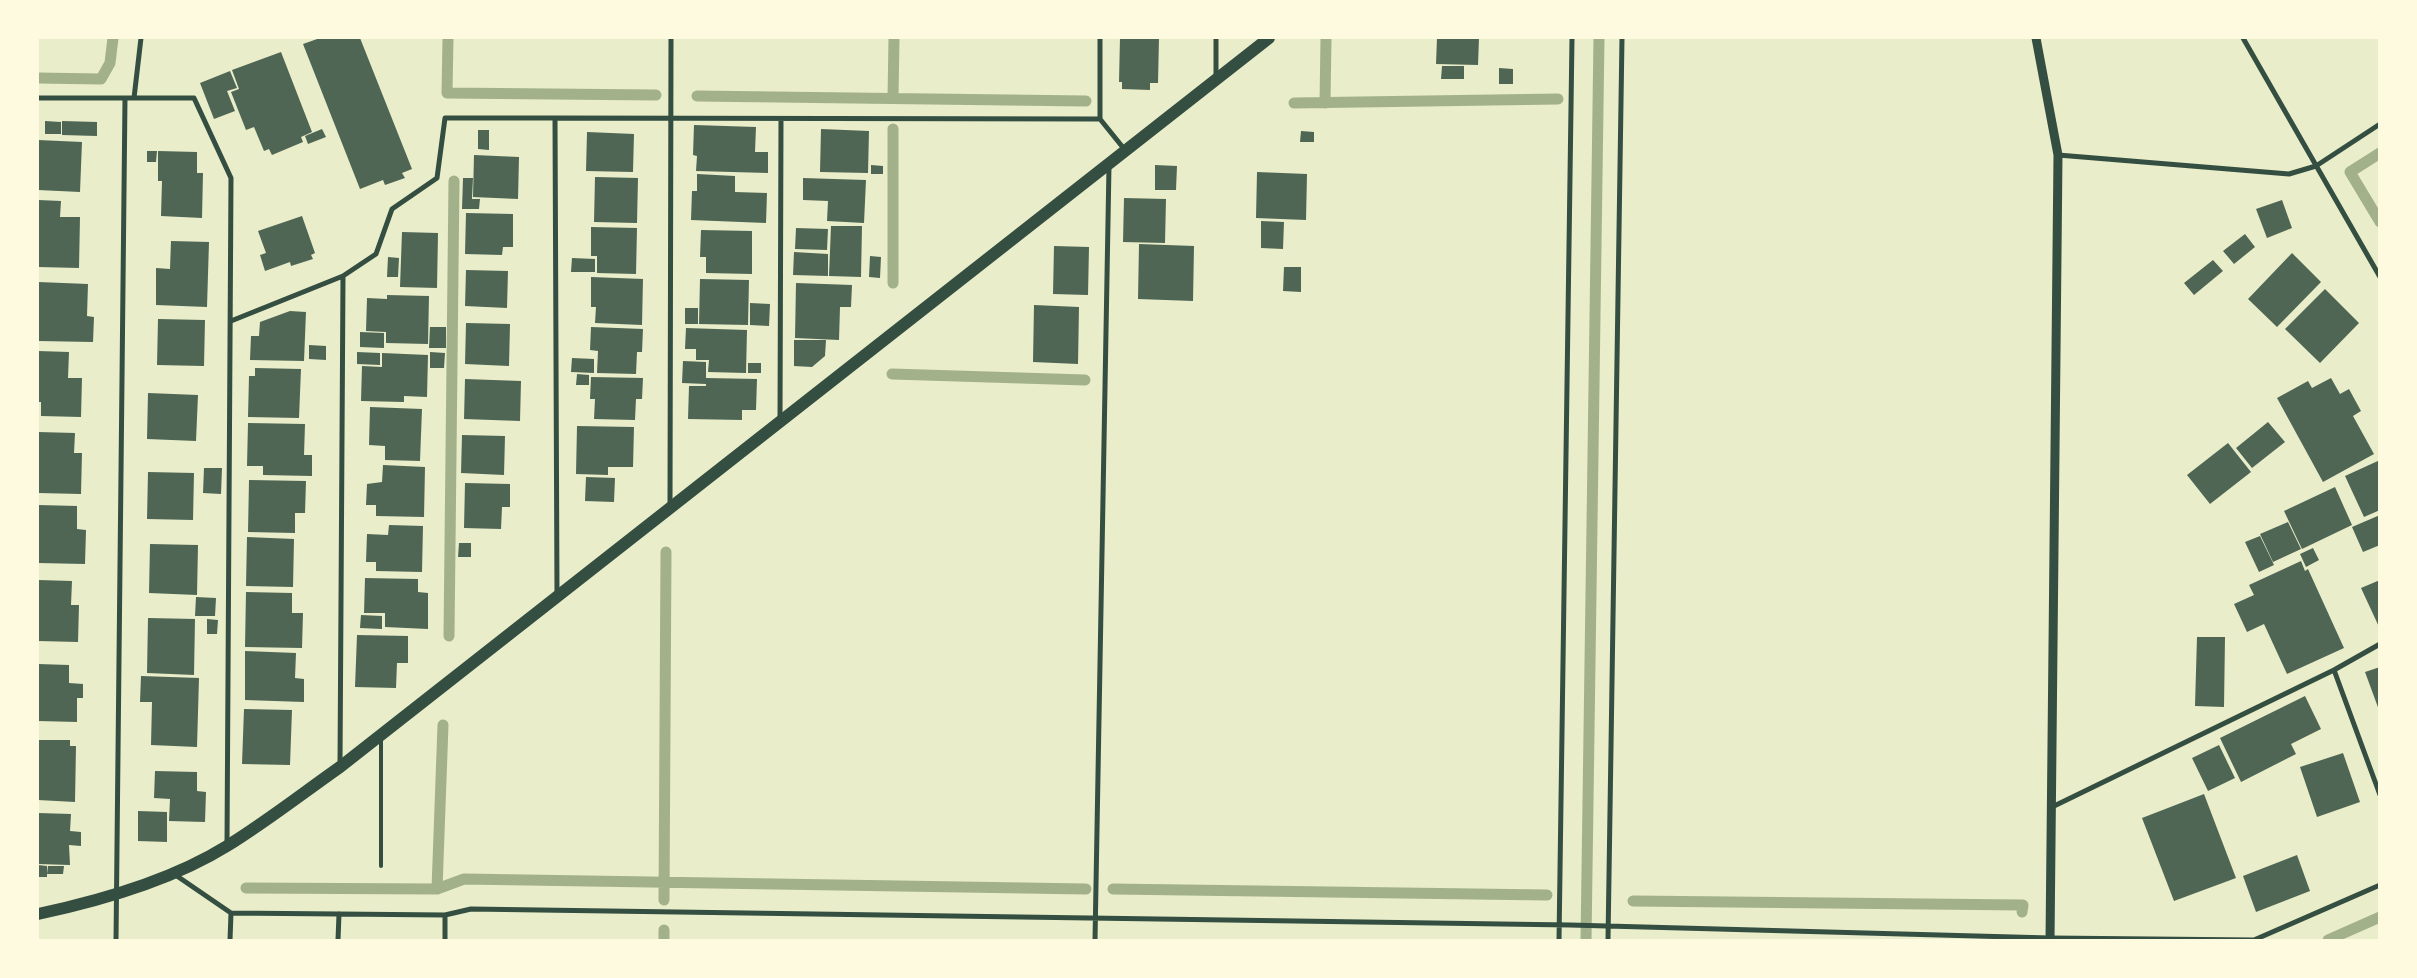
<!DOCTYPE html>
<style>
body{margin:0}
#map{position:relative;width:2417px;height:978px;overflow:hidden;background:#e9edc9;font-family:Montserrat,sans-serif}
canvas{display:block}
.frame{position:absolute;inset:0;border:39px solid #fefae0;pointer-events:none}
</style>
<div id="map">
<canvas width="2417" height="978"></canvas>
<div class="frame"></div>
</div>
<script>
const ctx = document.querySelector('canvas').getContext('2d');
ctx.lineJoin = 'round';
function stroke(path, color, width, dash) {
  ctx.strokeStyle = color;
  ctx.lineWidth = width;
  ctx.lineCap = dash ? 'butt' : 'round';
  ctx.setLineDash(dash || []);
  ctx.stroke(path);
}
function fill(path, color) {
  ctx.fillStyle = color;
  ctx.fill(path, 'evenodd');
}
stroke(new Path2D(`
 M 448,38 L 447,93 L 656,95
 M 38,78 L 101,79 L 110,63 L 113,38
 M 697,96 L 1086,101
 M 893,98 L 894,38
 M 1294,103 L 1558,99
 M 1325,103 L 1326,38
 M 2380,153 L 2350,172 L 2380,222
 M 893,283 L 893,129
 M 892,374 L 1085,380
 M 449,636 L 454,181
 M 246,888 L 437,889 L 464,879 L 1086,889
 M 437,889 L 443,725
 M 1113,889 L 1547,895
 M 664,900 L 666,552
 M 1633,901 L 2023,905 L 2022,912
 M 664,940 L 664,930
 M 1586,940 L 1599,38
 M 2328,940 L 2380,917`), '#a3b18a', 11);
fill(new Path2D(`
 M 320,38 L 360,38 L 412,169 L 402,173 L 405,178 L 385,185 L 383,180 L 360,189 L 303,44 Z
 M 1120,38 L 1159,38 L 1158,83 L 1150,83 L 1150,90 L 1122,89 L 1122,82 L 1119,82 Z
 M 1437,38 L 1479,38 L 1478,65 L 1436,64 Z
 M 281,52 L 312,132 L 301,137 L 303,142 L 272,155 L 269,149 L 264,151 L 254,127 L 246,130 L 231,92 L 239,89 L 232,70 Z
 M 1442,66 L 1464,66 L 1464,79 L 1441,79 Z
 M 1499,68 L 1513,69 L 1513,84 L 1499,84 Z
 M 230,71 L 237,88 L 227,91 L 235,111 L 214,119 L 200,83 Z
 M 45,121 L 61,122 L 61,134 L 45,134 Z
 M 62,121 L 97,122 L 97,136 L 62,135 Z
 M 694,125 L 756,127 L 755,152 L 768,152 L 768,173 L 696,171 L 697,156 L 693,155 Z
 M 322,129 L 326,137 L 308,144 L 305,136 Z
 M 821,129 L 869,131 L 868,173 L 820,172 Z
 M 478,130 L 489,130 L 489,150 L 478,149 Z
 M 1301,131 L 1314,132 L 1314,142 L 1300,142 Z
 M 587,132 L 634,134 L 633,172 L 586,171 Z
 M 38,140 L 82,142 L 80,192 L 38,190 Z
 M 147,151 L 157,151 L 156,162 L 147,162 Z
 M 158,151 L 197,152 L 197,173 L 203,173 L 202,218 L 161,216 L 162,181 L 158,181 Z
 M 474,155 L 519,157 L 518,199 L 473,197 Z
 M 871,165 L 883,166 L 883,174 L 871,174 Z
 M 1155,165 L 1177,166 L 1176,190 L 1155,190 Z
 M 1257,172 L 1307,174 L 1306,220 L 1256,218 Z
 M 697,174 L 735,176 L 735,192 L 767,193 L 766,223 L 691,220 L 692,191 L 697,191 Z
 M 595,177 L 638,178 L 637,223 L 594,222 Z
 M 463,178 L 473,178 L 472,199 L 480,199 L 479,209 L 462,209 Z
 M 803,178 L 866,180 L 864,223 L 827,221 L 828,201 L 803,200 Z
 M 1124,198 L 1166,199 L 1165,243 L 1123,242 Z
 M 38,200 L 61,201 L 60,217 L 80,217 L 79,268 L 38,267 Z
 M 2282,200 L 2292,228 L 2267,238 L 2256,209 Z
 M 466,213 L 513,214 L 513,247 L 503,247 L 502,255 L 465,254 Z
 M 302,216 L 315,253 L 311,255 L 313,259 L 291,266 L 290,262 L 265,271 L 260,255 L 266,253 L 258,231 Z
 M 1261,221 L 1284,222 L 1283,249 L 1261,248 Z
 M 831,226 L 862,226 L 861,277 L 829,276 Z
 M 591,227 L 637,228 L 636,274 L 597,273 L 597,256 L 591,256 Z
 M 796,228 L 828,229 L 827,250 L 795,249 Z
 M 701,230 L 752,231 L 752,274 L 706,273 L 706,257 L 700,257 Z
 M 402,232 L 438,233 L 437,288 L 400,287 Z
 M 2245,234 L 2255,247 L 2234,264 L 2223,251 Z
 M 171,241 L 209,242 L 207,307 L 156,305 L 156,268 L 170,269 Z
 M 1139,244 L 1194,246 L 1193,301 L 1138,299 Z
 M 1054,246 L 1089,247 L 1088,295 L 1053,294 Z
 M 794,252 L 828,254 L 828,276 L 793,275 Z
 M 2292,253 L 2321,282 L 2277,327 L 2248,299 Z
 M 870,256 L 881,257 L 880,278 L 869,277 Z
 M 388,257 L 399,258 L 398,277 L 387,277 Z
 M 572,258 L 595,259 L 595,272 L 571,272 Z
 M 2213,260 L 2223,271 L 2194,295 L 2184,283 Z
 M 1284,267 L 1301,267 L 1301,292 L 1283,291 Z
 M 466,270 L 508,271 L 507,308 L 465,306 Z
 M 591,277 L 643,279 L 642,325 L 595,323 L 596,307 L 591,307 Z
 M 700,279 L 749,280 L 748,325 L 699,324 Z
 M 38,282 L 88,284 L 87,316 L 94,317 L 93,342 L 38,341 Z
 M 796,283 L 852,285 L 851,307 L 840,307 L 839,340 L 795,338 Z
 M 2325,289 L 2359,323 L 2320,363 L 2285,329 Z
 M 387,295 L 429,296 L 428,344 L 386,343 L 386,332 L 366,331 L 367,298 L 387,299 Z
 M 750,303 L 770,304 L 769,326 L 750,325 Z
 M 1034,305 L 1079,307 L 1078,364 L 1033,362 Z
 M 685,308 L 698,308 L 698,324 L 685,324 Z
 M 290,311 L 306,312 L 304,361 L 250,360 L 251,336 L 259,336 L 260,322 Z
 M 158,319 L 205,320 L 204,366 L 157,365 Z
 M 466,323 L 510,324 L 509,366 L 465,364 Z
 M 430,327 L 446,327 L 446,348 L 429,348 Z
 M 591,327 L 643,329 L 642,352 L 637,352 L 636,374 L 597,373 L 598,351 L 590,350 Z
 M 686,328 L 747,330 L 746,373 L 708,372 L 709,360 L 696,360 L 696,349 L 685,349 Z
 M 360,332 L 384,333 L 384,348 L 360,347 Z
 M 794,340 L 826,340 L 825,356 L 812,367 L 794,366 Z
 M 309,345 L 326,346 L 326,360 L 309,359 Z
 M 38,351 L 69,352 L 68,378 L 82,378 L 81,417 L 41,416 L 41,402 L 38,402 Z
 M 357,352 L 380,353 L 380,365 L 357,364 Z
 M 430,352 L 445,353 L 444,368 L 430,368 Z
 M 382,353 L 428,355 L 427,397 L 404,396 L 404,402 L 361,401 L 362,366 L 382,367 Z
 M 572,358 L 594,359 L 594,373 L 571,372 Z
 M 683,361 L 706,362 L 706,378 L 757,379 L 756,410 L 742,410 L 742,420 L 688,419 L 689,386 L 706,386 L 706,384 L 682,383 Z
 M 748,363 L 761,363 L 761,373 L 748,373 Z
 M 255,368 L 301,369 L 299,418 L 248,417 L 249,376 L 255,376 Z
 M 577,374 L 589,375 L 589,385 L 576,385 Z
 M 591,377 L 643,378 L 642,399 L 636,399 L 635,420 L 594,419 L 595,399 L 590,399 Z
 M 2331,378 L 2340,394 L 2349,389 L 2361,411 L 2353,416 L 2374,454 L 2323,482 L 2277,398 L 2308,381 L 2312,388 Z
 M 465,379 L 521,381 L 520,421 L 464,419 Z
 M 148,393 L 198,395 L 196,441 L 147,439 Z
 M 370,407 L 422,409 L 420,461 L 385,460 L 385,446 L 369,445 Z
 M 2268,422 L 2285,442 L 2252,468 L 2236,448 Z
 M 248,423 L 305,424 L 304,455 L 312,455 L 312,476 L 263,475 L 263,466 L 247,466 Z
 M 577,426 L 634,427 L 633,467 L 608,467 L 608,475 L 576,474 Z
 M 38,432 L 75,433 L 74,453 L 82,453 L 81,494 L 38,493 Z
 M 462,435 L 505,436 L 504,475 L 461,473 Z
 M 2228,443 L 2251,472 L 2210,504 L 2187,475 Z
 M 2380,460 L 2380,510 L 2364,517 L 2345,476 Z
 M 383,465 L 425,467 L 424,517 L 376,516 L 376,505 L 366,505 L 367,484 L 382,482 Z
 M 204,468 L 222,468 L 221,494 L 203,493 Z
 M 148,472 L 194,473 L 193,520 L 147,519 Z
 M 586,477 L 615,478 L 614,502 L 585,501 Z
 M 249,480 L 306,481 L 305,513 L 295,513 L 295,533 L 248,532 Z
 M 465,483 L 510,484 L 510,507 L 502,507 L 501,529 L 464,528 Z
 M 2335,487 L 2352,525 L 2302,549 L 2284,511 Z
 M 38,505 L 77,506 L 77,529 L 86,530 L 85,564 L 38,563 Z
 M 2380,515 L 2380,545 L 2363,552 L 2352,527 Z
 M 2288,522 L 2301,549 L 2273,562 L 2260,534 Z
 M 389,525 L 423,526 L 422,572 L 376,571 L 376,562 L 366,562 L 367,534 L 388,535 Z
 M 2260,536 L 2274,565 L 2259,572 L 2245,542 Z
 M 247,537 L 294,539 L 293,587 L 246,586 Z
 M 459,543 L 471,543 L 471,557 L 458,557 Z
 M 150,544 L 198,545 L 197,595 L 149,593 Z
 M 2313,548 L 2319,560 L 2306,567 L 2300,554 Z
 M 2301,561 L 2305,571 L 2308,569 L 2344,648 L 2287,674 L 2264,624 L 2247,632 L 2234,604 L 2254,595 L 2249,585 Z
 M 365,578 L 418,579 L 418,592 L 428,593 L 428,629 L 385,627 L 385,613 L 364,613 Z
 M 38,580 L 72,581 L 71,605 L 79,605 L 78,642 L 38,641 Z
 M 2380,580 L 2380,629 L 2361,588 Z
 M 246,592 L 292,593 L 292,613 L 303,613 L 302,648 L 245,647 Z
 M 196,597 L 216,598 L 215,616 L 195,616 Z
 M 361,615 L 382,616 L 382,629 L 360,628 Z
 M 148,618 L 195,619 L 194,675 L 147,673 Z
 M 207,619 L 218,620 L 217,634 L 207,634 Z
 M 357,635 L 408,636 L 408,663 L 397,663 L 396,688 L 355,687 Z
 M 2197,637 L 2225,637 L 2224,707 L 2195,706 Z
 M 245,651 L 296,653 L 295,678 L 304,679 L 304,702 L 245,700 Z
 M 38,664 L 69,665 L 69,683 L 83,684 L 83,698 L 77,698 L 77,722 L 38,721 Z
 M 2380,667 L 2380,710 L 2379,710 L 2365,672 Z
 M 141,676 L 199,678 L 197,747 L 151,745 L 152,702 L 140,702 Z
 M 2305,696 L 2321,729 L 2291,744 L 2296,754 L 2241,782 L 2220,738 Z
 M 244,709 L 292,710 L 290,765 L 242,764 Z
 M 38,740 L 70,740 L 70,746 L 76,746 L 75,802 L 38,800 Z
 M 2219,745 L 2235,778 L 2208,791 L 2192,758 Z
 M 2343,753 L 2360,802 L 2317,817 L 2300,767 Z
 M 155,771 L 197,772 L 197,791 L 206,792 L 205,822 L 169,821 L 170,799 L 154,798 Z
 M 2204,794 L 2236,878 L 2174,901 L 2142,818 Z
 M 138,811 L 167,812 L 167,842 L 138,841 Z
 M 38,813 L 71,814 L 70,831 L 81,832 L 81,846 L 69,845 L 70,865 L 38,864 Z
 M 2297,855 L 2310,891 L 2256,912 L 2243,876 Z
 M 38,865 L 47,866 L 47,877 L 38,877 Z
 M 48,866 L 64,866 L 63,874 L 47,874 Z`), '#4f6655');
stroke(new Path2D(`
 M 381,866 L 381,739`), '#344e41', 4);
stroke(new Path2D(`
 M 2243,38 L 2380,277
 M 1216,77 L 1216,38
 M 38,98 L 194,98 L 231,178 L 227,843
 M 134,98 L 141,38
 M 1100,119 L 1100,38
 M 2058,155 L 2289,174 L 2316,166 L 2380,124
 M 231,321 L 343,276 L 376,254 L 392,209 L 437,178 L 445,118 L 555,118
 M 780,421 L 781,119
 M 670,504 L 671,38
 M 557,595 L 555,118 L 1100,119 L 1125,150
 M 2380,644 L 2334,670 L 2380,795
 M 340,765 L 343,276
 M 2052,807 L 2334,670
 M 174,874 L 231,913 L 445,915 L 471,909 L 1570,925 L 2050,938 L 2254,940 L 2380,885
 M 116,940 L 125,98
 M 230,940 L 231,913
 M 338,940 L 339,914
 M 445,940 L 445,915
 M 1095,940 L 1109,166
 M 1559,940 L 1572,38
 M 1608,940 L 1622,38`), '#344e41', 5);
stroke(new Path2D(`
 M 2036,38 L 2058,155 L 2050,940`), '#344e41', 9);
stroke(new Path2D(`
 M 38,914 C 99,901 174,879 227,846 C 266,822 303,793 340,767 L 1269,38`), '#344e41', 12);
</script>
